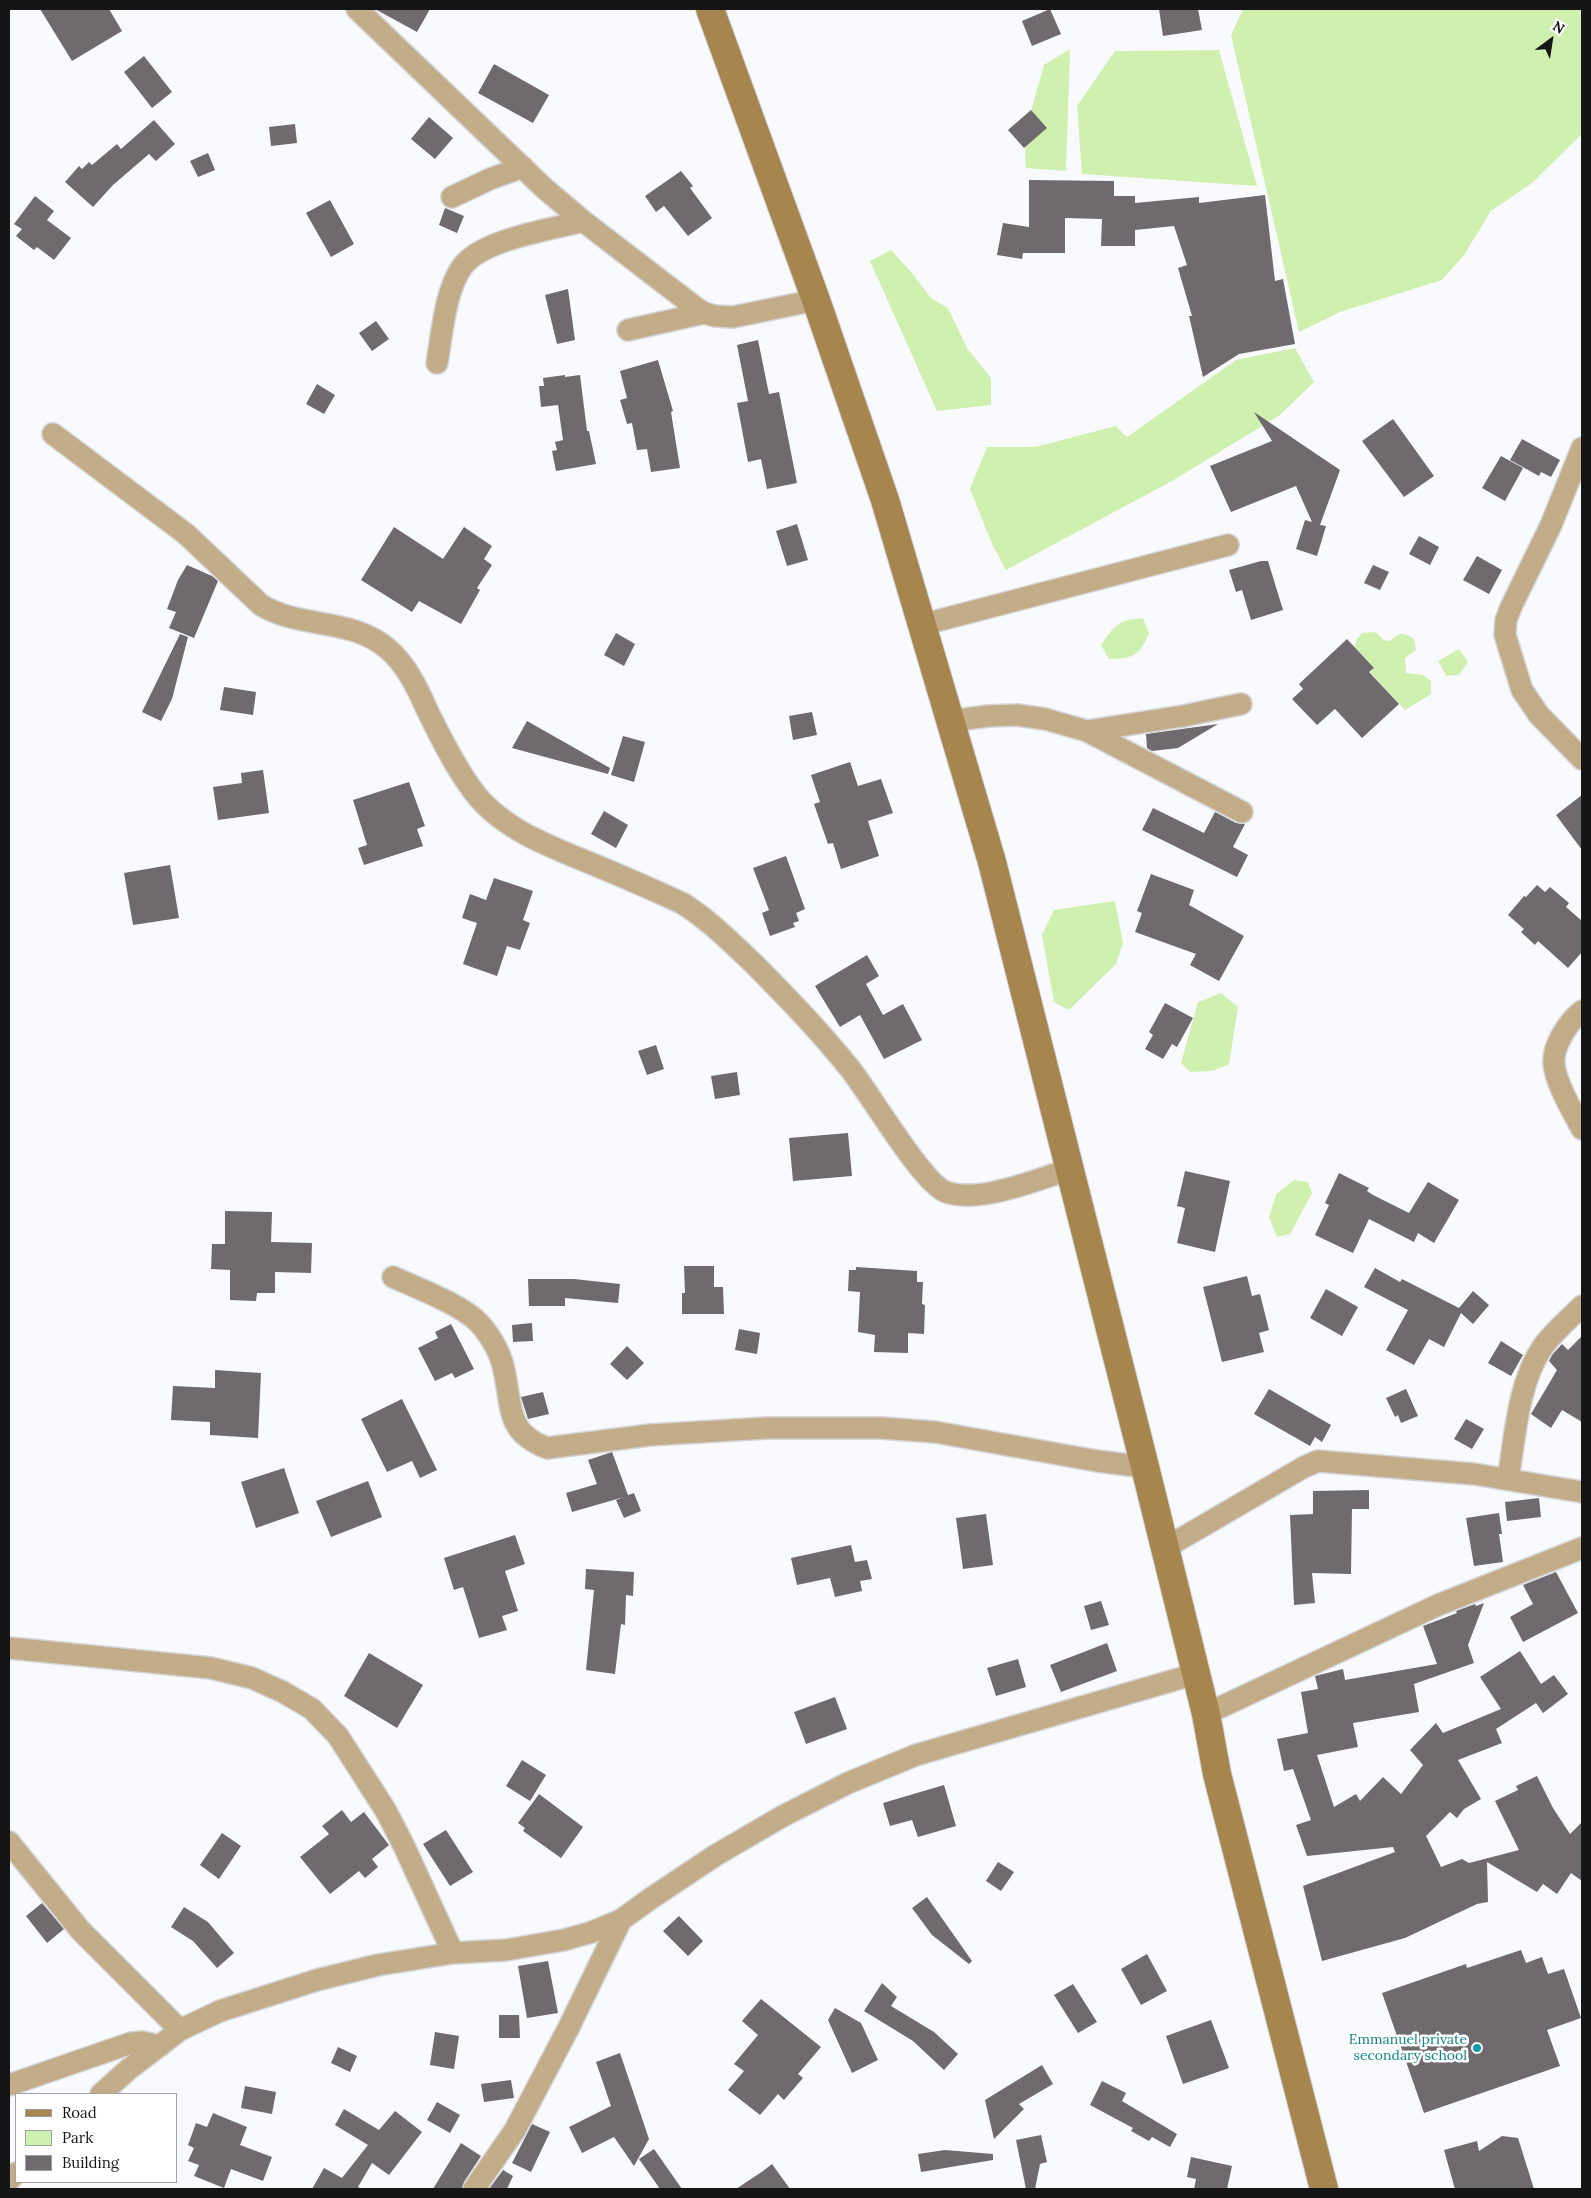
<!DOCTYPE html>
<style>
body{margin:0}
#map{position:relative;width:1591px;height:2198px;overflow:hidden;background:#f9fafe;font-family:Lora,serif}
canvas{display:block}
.frame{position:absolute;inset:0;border:10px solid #151516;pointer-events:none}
.legend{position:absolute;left:15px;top:2093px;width:162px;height:90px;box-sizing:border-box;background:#fff;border:1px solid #a1a1a2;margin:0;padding:6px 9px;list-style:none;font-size:15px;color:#151516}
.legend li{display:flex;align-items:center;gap:10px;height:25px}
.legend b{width:25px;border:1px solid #a1a1a2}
.north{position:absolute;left:1526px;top:15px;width:50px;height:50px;-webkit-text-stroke:4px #fff;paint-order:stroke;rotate:31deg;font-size:14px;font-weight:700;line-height:20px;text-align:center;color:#151516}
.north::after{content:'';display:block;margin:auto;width:18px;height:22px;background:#151516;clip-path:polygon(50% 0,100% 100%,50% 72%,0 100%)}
</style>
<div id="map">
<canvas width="1591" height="2198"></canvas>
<div class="frame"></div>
<ul class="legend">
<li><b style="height:6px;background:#a6864e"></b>Road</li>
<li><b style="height:14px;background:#d0f0b0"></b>Park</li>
<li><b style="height:14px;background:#6e6a6d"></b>Building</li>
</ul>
<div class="north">N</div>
</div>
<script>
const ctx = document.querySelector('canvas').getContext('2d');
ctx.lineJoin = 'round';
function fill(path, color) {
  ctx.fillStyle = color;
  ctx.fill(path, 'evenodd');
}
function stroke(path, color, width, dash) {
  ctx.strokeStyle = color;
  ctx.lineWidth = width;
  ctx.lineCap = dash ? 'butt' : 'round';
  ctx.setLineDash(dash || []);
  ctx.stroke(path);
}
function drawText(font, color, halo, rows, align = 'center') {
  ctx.font = font + ' Lora,serif';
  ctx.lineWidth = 5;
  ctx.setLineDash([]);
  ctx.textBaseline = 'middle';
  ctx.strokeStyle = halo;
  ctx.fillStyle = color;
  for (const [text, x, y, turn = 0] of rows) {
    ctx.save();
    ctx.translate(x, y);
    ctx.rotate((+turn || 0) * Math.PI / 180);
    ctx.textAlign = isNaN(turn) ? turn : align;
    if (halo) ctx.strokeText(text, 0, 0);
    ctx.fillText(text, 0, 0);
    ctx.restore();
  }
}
fill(new Path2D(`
 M 1243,9 L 1582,9 L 1582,134 L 1532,183 L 1491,211 L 1464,255 L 1442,280 L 1340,312 L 1299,332 L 1231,35 Z
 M 1070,49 L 1066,171 L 1026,168 C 1022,135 1035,97 1044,65 Z
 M 1219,50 L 1257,186 L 1082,174 L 1077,106 L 1115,51 Z
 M 891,250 L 911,272 L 931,298 L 948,308 L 967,348 L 991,378 L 991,405 L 937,411 L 870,261 Z
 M 1295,348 L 1314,382 L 1280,415 L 1172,481 L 1006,570 L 992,544 L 970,489 L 987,447 L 1035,447 L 1116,426 L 1127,437 L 1236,360 Z
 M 1143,618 L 1149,633 C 1140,655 1133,659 1109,659 L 1101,645 C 1115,625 1118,620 1143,618 Z
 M 1375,632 L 1384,640 L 1390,641 C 1400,632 1403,632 1414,639 L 1416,650 L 1405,658 L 1406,673 L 1423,675 L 1431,681 L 1431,694 L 1405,710 L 1370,672 L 1374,668 L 1355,647 L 1357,639 L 1362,633 Z
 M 1459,649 L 1468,662 L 1459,675 L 1446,676 L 1438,661 Z
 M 1115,901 L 1123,943 L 1116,964 L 1069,1010 L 1054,1002 L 1042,935 L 1054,910 Z
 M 1221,993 L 1238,1007 L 1229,1064 L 1212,1071 L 1190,1072 L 1181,1063 L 1198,1002 Z
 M 1294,1180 L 1308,1182 L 1312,1193 L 1290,1234 L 1277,1237 L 1269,1217 L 1276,1194 Z`), '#d0f0b0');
fill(new Path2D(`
 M 40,9 L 109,9 L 122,31 L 72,61 Z
 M 375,9 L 430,9 L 417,32 Z
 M 1050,9 L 1061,34 L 1032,46 L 1022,21 Z
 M 1159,9 L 1198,9 L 1202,30 L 1163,36 Z
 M 144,56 L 172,92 L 152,108 L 124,72 Z
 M 494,64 L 549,95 L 533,123 L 478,93 Z
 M 1031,110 L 1047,128 L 1024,148 L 1008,130 Z
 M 429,117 L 453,138 L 435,159 L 411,139 Z
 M 154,120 L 175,144 L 156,161 L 149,154 L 113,185 L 93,207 L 65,182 L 79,166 L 82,169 L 89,162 L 92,165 L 117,144 L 121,149 Z
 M 295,124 L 297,143 L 271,146 L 269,127 Z
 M 208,153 L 215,170 L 198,177 L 190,161 Z
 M 681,171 L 693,186 L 690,188 L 712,218 L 688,236 L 664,206 L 656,212 L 645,196 Z
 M 1029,180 L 1114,181 L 1114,196 L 1135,196 L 1135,203 L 1199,197 L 1199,203 L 1265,195 L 1275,281 L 1283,279 L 1295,344 L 1239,354 L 1203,377 L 1189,316 L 1192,316 L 1178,268 L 1187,265 L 1174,226 L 1135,230 L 1135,246 L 1101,246 L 1102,219 L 1065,218 L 1065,253 L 1023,253 L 1022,259 L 997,255 L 1003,223 L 1029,227 Z
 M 35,196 L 54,211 L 47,220 L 71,238 L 54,260 L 37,247 L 34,250 L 16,236 L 22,229 L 14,224 Z
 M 330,200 L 354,244 L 331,257 L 306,213 Z
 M 445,208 L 464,216 L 457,233 L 439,225 Z
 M 568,289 L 575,340 L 557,344 L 545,295 Z
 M 376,321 L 389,339 L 372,351 L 359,333 Z
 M 758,340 L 769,394 L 779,392 L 797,483 L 767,489 L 761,459 L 748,462 L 737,403 L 748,401 L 737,345 Z
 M 658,360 L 673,411 L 671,412 L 680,468 L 651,472 L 647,449 L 637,450 L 632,423 L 627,424 L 620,400 L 627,398 L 620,371 Z
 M 565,375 L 565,377 L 580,375 L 587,431 L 589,431 L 596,464 L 556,471 L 552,451 L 557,450 L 555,442 L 563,440 L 558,405 L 541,407 L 539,386 L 544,386 L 543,378 Z
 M 317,384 L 335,395 L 324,414 L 306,404 Z
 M 1254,412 L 1340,470 L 1320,525 L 1326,526 L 1317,556 L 1296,549 L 1305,520 L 1312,522 L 1296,486 L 1231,512 L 1210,466 L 1272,441 Z
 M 1393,419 L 1434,476 L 1404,497 L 1362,441 Z
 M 1522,439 L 1560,460 L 1551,477 L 1541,472 L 1539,476 L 1510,460 Z
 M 1501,456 L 1523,468 L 1505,501 L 1482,488 Z
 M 797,524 L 808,560 L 787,566 L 776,531 Z
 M 394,527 L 443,559 L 464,527 L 492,546 L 484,559 L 492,565 L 477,588 L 480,590 L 461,624 L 419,601 L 412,612 L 361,580 Z
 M 1419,536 L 1439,547 L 1430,565 L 1409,554 Z
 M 1477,556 L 1502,570 L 1489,594 L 1463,580 Z
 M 1261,561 L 1268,561 L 1283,610 L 1251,620 L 1242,590 L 1236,592 L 1229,570 Z
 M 187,565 L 212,576 L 218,581 L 194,638 L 169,628 L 176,612 L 167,609 L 178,580 Z
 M 1373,565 L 1389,572 L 1380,590 L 1364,583 Z
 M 616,633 L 635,644 L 624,666 L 604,655 Z
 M 180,634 L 188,637 L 172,699 L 161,721 L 142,712 Z
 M 1347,639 L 1374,668 L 1369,672 L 1399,704 L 1362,738 L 1335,709 L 1317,725 L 1292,699 L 1303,689 L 1299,684 Z
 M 224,687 L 256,692 L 253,715 L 220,710 Z
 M 812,712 L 817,735 L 793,740 L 789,716 Z
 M 527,721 L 610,768 L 608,774 L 512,748 Z
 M 1218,724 L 1178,748 L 1152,751 L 1147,748 L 1146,734 Z
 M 623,736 L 645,742 L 634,782 L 611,775 Z
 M 850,762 L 858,786 L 881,779 L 893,813 L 868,821 L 879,856 L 841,869 L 833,843 L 828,844 L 814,804 L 820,802 L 811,775 Z
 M 263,770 L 269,813 L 218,820 L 213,787 L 242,783 L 241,773 Z
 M 409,782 L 425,826 L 417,829 L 423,846 L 364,865 L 358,848 L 367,845 L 353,800 Z
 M 1582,795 L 1582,850 L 1556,815 Z
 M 1153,808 L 1204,833 L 1215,812 L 1236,823 L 1245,824 L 1233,847 L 1248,855 L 1237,877 L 1142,830 Z
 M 604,811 L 628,825 L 616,848 L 591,834 Z
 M 786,856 L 805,909 L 796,913 L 799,921 L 793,923 L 795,927 L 770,936 L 762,913 L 769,910 L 753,868 Z
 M 170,865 L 179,918 L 133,925 L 124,873 Z
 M 1151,874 L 1194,890 L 1189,905 L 1244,936 L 1219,981 L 1190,965 L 1196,954 L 1135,932 L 1142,913 L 1137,911 Z
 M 494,878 L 533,891 L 523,920 L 530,923 L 520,950 L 507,946 L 497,976 L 463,964 L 477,923 L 462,918 L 470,894 L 486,900 Z
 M 1537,885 L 1545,892 L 1550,887 L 1569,903 L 1566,907 L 1582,921 L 1582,952 L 1568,968 L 1538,941 L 1535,945 L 1521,932 L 1524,929 L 1508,915 L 1524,896 L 1526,897 Z
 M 867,955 L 879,976 L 866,984 L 883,1015 L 903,1004 L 922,1040 L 884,1059 L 860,1015 L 840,1027 L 815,986 Z
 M 1165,1003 L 1193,1018 L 1177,1047 L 1172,1044 L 1163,1059 L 1145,1049 L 1153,1035 L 1149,1032 Z
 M 656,1045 L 664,1069 L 647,1075 L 638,1051 Z
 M 737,1072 L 740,1095 L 715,1099 L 711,1076 Z
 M 848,1133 L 852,1176 L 793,1181 L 789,1138 Z
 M 1185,1171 L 1230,1181 L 1215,1252 L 1177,1243 L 1185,1208 L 1177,1206 Z
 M 1339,1173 L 1369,1188 L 1367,1191 L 1373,1195 L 1409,1213 L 1428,1182 L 1459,1200 L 1434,1243 L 1418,1233 L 1414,1242 L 1369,1219 L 1353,1253 L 1315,1235 L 1329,1205 L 1325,1203 Z
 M 225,1211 L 272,1212 L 271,1242 L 312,1243 L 311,1273 L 275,1272 L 275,1293 L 257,1293 L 256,1301 L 230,1300 L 230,1270 L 211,1269 L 212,1244 L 225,1244 Z
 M 684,1266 L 714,1266 L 714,1287 L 723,1287 L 724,1314 L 682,1314 L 682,1293 L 685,1293 Z
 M 856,1267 L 917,1271 L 917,1282 L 923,1282 L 922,1304 L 925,1305 L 924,1334 L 908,1333 L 908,1353 L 874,1352 L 875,1335 L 858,1332 L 860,1292 L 848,1291 L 849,1270 L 856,1270 Z
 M 1375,1268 L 1400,1282 L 1402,1279 L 1459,1308 L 1473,1291 L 1489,1305 L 1473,1324 L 1461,1313 L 1444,1347 L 1429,1339 L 1414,1365 L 1386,1350 L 1408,1310 L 1364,1287 Z
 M 1247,1276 L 1252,1296 L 1260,1294 L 1269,1330 L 1259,1333 L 1264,1352 L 1222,1362 L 1203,1287 Z
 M 528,1279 L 574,1279 L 620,1284 L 618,1303 L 565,1298 L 565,1306 L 529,1306 Z
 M 1326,1289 L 1358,1307 L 1342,1336 L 1310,1318 Z
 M 532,1323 L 533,1341 L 513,1342 L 512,1325 Z
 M 451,1324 L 474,1369 L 455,1378 L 452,1373 L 435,1381 L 418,1348 L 438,1338 L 435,1332 Z
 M 739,1329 L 760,1333 L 757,1354 L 735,1350 Z
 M 1582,1336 L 1582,1422 L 1562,1410 L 1551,1428 L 1531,1414 L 1557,1370 L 1549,1361 L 1552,1355 L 1562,1344 L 1568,1350 Z
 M 1501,1341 L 1523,1355 L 1511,1376 L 1488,1363 Z
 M 627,1346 L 644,1363 L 627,1380 L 610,1364 Z
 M 215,1370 L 261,1373 L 258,1438 L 210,1435 L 210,1422 L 171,1420 L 173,1386 L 215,1388 Z
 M 1269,1389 L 1331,1425 L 1322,1442 L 1315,1437 L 1310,1446 L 1254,1414 Z
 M 1406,1389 L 1418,1416 L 1401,1423 L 1398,1415 L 1395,1417 L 1386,1398 Z
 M 543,1392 L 549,1414 L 528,1419 L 521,1397 Z
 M 402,1399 L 437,1470 L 420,1478 L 412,1461 L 387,1472 L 361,1419 Z
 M 1466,1419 L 1484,1429 L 1472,1449 L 1454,1439 Z
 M 612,1452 L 628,1495 L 634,1493 L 641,1511 L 624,1518 L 616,1500 L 624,1497 L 572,1512 L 566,1493 L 597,1484 L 588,1460 Z
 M 284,1468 L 299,1513 L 256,1528 L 241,1482 Z
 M 368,1481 L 382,1517 L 331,1537 L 316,1501 Z
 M 1369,1490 L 1369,1509 L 1352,1509 L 1351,1574 L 1312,1573 L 1315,1603 L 1294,1605 L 1290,1515 L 1313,1514 L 1313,1491 Z
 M 1539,1498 L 1541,1517 L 1507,1521 L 1505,1502 Z
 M 1499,1513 L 1502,1534 L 1499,1534 L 1503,1562 L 1474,1566 L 1466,1518 Z
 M 986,1514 L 993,1565 L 963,1569 L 956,1518 Z
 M 515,1535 L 525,1564 L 505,1571 L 518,1611 L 502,1616 L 507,1630 L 479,1638 L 463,1587 L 454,1590 L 444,1558 Z
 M 851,1545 L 855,1562 L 867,1560 L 872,1579 L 860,1581 L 862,1591 L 835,1597 L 830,1578 L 797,1585 L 791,1558 Z
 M 586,1569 L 634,1572 L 633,1596 L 626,1595 L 625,1625 L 621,1624 L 615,1674 L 586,1670 L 594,1590 L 585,1589 Z
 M 1556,1572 L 1578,1613 L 1523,1642 L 1510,1617 L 1533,1604 L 1523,1585 Z
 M 1101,1601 L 1109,1625 L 1091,1630 L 1084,1606 Z
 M 1484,1603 L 1468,1645 L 1474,1663 L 1414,1684 L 1419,1712 L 1353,1723 L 1358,1747 L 1317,1755 L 1334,1807 L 1356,1794 L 1360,1801 L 1383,1777 L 1401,1794 L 1423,1765 L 1410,1750 L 1436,1723 L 1443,1733 L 1501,1709 L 1480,1677 L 1520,1651 L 1541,1684 L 1554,1675 L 1568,1694 L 1543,1713 L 1536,1703 L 1496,1729 L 1502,1743 L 1458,1760 L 1481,1799 L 1464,1809 L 1457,1818 L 1450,1812 L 1426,1836 L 1441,1867 L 1462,1859 L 1469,1863 L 1519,1850 L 1495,1801 L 1518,1790 L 1516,1786 L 1537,1776 L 1553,1808 L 1570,1834 L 1582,1822 L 1582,1881 L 1571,1873 L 1557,1894 L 1543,1884 L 1537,1892 L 1487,1862 L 1488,1902 L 1477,1904 L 1405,1938 L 1322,1961 L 1303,1886 L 1395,1852 L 1393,1847 L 1307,1856 L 1296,1825 L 1311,1820 L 1293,1769 L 1284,1771 L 1277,1739 L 1308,1733 L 1301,1692 L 1318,1689 L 1315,1676 L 1343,1669 L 1345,1680 L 1437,1664 L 1423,1626 L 1457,1613 L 1456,1611 L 1475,1604 L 1476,1606 Z
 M 1107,1643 L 1117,1671 L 1061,1692 L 1050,1665 Z
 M 369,1653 L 423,1685 L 397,1728 L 344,1696 Z
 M 1018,1659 L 1026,1687 L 996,1696 L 987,1668 Z
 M 835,1697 L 847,1729 L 806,1744 L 794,1712 Z
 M 522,1760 L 546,1775 L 530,1801 L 506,1786 Z
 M 944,1785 L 956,1826 L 918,1837 L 912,1820 L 890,1826 L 883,1803 Z
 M 539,1794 L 583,1827 L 561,1858 L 523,1831 L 525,1828 L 518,1823 Z
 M 342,1810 L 351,1822 L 364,1812 L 389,1845 L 372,1859 L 378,1867 L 365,1878 L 359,1871 L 330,1894 L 300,1857 L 329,1834 L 322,1826 Z
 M 446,1830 L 473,1872 L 450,1886 L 423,1844 Z
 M 222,1833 L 241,1846 L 219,1879 L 200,1865 Z
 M 998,1862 L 1014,1872 L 1001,1891 L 986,1881 Z
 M 927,1897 L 972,1961 L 969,1964 L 932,1935 L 912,1908 Z
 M 42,1903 L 64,1929 L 47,1943 L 26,1916 Z
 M 184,1907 L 208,1922 L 234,1953 L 217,1968 L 193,1941 L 171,1927 Z
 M 679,1916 L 703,1941 L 688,1956 L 663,1931 Z
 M 1521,1950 L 1526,1963 L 1542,1957 L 1548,1974 L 1564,1969 L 1581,2018 L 1547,2030 L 1560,2066 L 1424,2113 L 1382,1993 L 1466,1964 L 1467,1968 Z
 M 1147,1954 L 1167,1991 L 1141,2005 L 1121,1969 Z
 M 548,1961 L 558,2013 L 527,2018 L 518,1966 Z
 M 882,1983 L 897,1997 L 891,2006 L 934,2032 L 958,2054 L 944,2070 L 913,2041 L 864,2011 Z
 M 1073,1984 L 1097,2022 L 1078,2033 L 1054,1995 Z
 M 761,1999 L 821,2047 L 798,2074 L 803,2078 L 784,2100 L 778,2094 L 760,2115 L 728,2090 L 744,2071 L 734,2064 L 758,2035 L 742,2021 Z
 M 835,2008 L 861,2023 L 878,2060 L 852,2073 L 828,2020 Z
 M 499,2015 L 519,2015 L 520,2038 L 499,2038 Z
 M 1211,2020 L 1229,2068 L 1183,2084 L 1166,2036 Z
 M 435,2032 L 459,2036 L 454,2069 L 430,2065 Z
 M 338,2047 L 357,2056 L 350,2072 L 331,2063 Z
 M 620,2053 L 649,2139 L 634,2166 L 614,2137 L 582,2153 L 569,2127 L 611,2106 L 596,2062 Z
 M 1042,2065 L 1053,2084 L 1019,2104 L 1024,2109 L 994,2139 L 985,2100 Z
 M 511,2080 L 514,2098 L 484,2102 L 481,2084 Z
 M 1102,2081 L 1126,2093 L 1122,2101 L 1177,2134 L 1170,2147 L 1152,2137 L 1149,2141 L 1131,2131 L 1133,2128 L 1090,2105 Z
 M 245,2086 L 276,2092 L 272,2114 L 241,2108 Z
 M 437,2102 L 460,2115 L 450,2133 L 427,2120 Z
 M 344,2109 L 379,2130 L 395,2111 L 422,2132 L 389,2175 L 372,2163 L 358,2187 L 362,2189 L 312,2189 L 324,2168 L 342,2178 L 368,2145 L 335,2125 Z
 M 213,2113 L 247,2127 L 240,2145 L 272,2157 L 263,2181 L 231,2169 L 224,2188 L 194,2176 L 199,2165 L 188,2161 L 194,2148 L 188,2145 L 196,2123 L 207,2127 Z
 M 532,2124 L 550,2132 L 531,2172 L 512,2163 Z
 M 1041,2135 L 1047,2162 L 1040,2164 L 1035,2189 L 1026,2189 L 1016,2140 Z
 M 1502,2136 L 1518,2138 L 1534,2189 L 1455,2189 L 1444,2150 L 1477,2141 L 1479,2151 Z
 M 461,2143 L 481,2156 L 464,2182 L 462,2189 L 433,2189 Z
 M 654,2149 L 682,2189 L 660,2189 L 639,2159 Z
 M 945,2150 L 993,2154 L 993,2160 L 921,2172 L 918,2154 Z
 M 1191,2157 L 1232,2166 L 1227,2189 L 1194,2189 L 1196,2179 L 1187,2177 Z
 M 772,2164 L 790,2189 L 736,2189 L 763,2171 Z
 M 503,2170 L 513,2176 L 507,2189 L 489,2189 Z`), '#6e6a6d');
const street = new Path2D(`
 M 357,9 L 544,188 L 583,221 L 695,307 L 704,313 L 715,316 L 733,317 L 816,300
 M 452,197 L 490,179 L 523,167
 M 628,330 L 704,313
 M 437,363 C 442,334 445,291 462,267 C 482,239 550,230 583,221
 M 53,434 L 186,534 L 261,605 C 300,629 351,617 388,649 C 408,666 419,692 430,716 C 442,740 455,766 471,788 C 501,831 555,848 602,868 C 629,879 655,891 682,903 C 709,920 731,942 754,964 C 788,998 821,1032 851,1070 C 870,1094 923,1184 946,1192 C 980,1204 1038,1179 1071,1169
 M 1582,448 L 1551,525 L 1511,607 L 1506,620 L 1505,635 L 1522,690 L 1539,715 L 1582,759
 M 921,625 L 1228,545
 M 951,721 L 988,716 L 1017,715 L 1045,719 L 1087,731 L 1242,812
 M 1087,731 L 1183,716 L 1241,704
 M 1582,1011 C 1569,1021 1552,1046 1554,1064 C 1556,1084 1573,1112 1582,1129
 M 393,1277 C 417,1288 463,1305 480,1324 C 493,1339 502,1356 505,1375 C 512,1411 508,1433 547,1448 L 650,1435 L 767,1428 L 881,1428 L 935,1432 L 1097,1461 L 1145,1467
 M 1508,1479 C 1515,1438 1518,1383 1542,1348 C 1552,1333 1569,1319 1582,1306
 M 1165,1548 L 1304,1467 L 1318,1461 L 1474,1474 L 1582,1492
 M 9,1648 L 211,1668 L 252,1678 L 283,1692 L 312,1709 L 338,1736 L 386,1811 L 404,1846 L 453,1953
 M 1206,1714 L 1438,1605 L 1582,1548
 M 9,1842 L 81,1931 L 180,2030
 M 9,2085 L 131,2043 L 142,2042 L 160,2046
 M 101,2094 L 129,2069 L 180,2030 L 220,2011 L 317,1980 L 378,1965 L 453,1953 L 506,1950 L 564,1940 L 592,1932 L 621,1920 L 650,1899 L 716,1855 L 783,1816 L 848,1783 L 916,1755 L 1195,1674
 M 9,2180 L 16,2173
 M 474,2189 L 515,2130 L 569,2027 L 621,1920`);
const secondary = new Path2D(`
 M 710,9 L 816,300 L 885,500 L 992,862 L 1145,1467 L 1206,1714 L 1217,1774 L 1324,2189`);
stroke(street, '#d5d5d9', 24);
stroke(secondary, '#d5d5d9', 30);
stroke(street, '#c3ac88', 21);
stroke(secondary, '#a6864e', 28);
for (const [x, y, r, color] of [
 [1477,2048,5,"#0f9aa8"]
]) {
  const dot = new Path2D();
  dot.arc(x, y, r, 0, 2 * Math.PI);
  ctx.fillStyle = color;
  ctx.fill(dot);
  stroke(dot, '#fff', 2);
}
drawText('14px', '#0d838f', '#fff', [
 ["Emmanuel private",1467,2040],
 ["secondary school",1467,2056]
], 'right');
</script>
